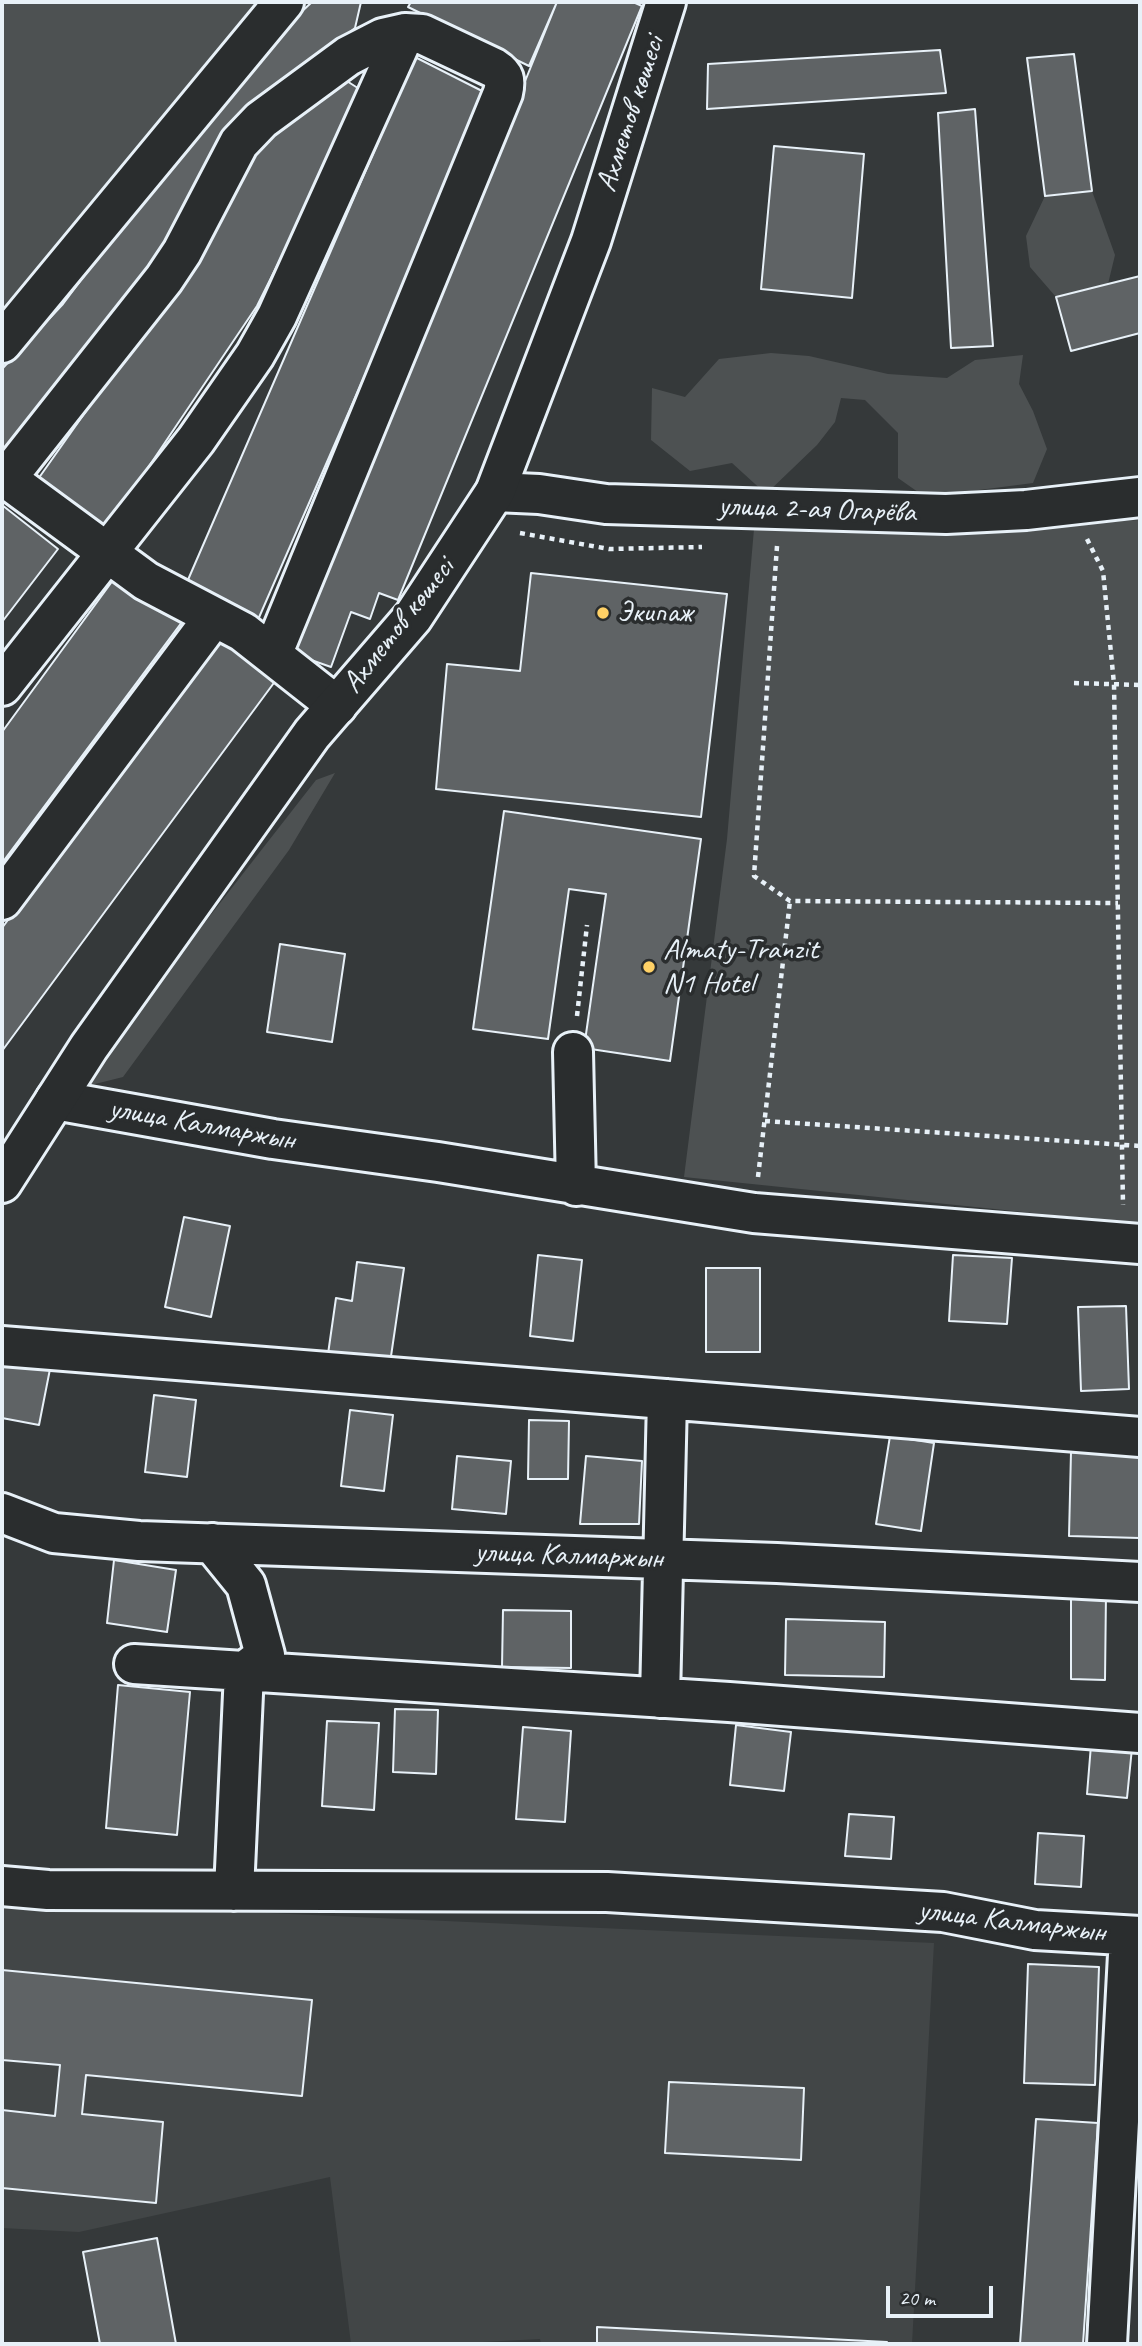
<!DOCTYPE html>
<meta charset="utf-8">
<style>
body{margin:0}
#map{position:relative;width:1142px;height:2346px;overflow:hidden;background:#35393a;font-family:Caveat,sans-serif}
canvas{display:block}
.frame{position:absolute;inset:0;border:4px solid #e8f1f8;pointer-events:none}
.scale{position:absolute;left:886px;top:2286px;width:107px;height:32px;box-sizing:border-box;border:4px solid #e8f1f8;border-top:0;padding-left:9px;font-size:21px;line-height:24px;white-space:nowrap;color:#e8f1f8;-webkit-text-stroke:5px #2a2d2e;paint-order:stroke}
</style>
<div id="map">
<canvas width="1142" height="2346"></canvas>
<div class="frame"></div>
<div class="scale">20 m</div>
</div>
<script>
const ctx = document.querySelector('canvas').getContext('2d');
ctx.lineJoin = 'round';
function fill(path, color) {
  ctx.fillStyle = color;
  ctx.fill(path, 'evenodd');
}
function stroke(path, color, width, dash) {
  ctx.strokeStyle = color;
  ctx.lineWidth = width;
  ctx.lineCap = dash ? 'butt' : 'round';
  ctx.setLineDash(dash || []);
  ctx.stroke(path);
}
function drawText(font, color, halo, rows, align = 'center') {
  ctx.font = font + ' Caveat,sans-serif';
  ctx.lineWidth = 7;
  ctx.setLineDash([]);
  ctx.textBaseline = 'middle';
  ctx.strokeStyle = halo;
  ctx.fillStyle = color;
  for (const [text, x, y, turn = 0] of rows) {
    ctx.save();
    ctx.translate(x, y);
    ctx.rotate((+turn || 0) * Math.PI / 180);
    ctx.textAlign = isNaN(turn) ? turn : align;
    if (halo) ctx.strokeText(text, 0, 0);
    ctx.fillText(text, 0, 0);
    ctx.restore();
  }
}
fill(new Path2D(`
 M 2,1901 L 934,1943 L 912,2344 L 541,2344 L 540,2339 L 446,2344 L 351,2344 L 330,2177 L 79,2232 L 2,2228 Z`), '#424647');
fill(new Path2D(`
 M 2,2 L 312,2 L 237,72 L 2,359 Z
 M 1092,191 L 1115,255 L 1108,284 L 1056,297 L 1030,267 L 1026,236 L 1045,196 Z
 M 771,353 L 809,356 L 888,374 L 947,378 L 975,360 L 1023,355 L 1019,384 L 1033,411 L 1047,449 L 1033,483 L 925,497 L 898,478 L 898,433 L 865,400 L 841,398 L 835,422 L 817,445 L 766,494 L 732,463 L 690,471 L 651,440 L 652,388 L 685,397 L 719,359 Z
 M 1140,520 L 1140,1224 L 684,1177 L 727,839 L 754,529 L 981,529 Z
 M 335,773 L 289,850 L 123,1077 L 75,1089 L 316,780 Z`), '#4d5152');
const building = new Path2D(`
 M 312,2 L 361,2 L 355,28 L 248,114 L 185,221 L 2,456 L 2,369 L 63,304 L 237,72 Z
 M 411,2 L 557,2 L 529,66 L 408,7 Z
 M 557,2 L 633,2 L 642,6 L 398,600 L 379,593 L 370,619 L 351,612 L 331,667 L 294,654 Z
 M 940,50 L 946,93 L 707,109 L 708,64 Z
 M 1074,54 L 1092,191 L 1045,196 L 1027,58 Z
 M 415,57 L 488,94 L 257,622 L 184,589 Z
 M 339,76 L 364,92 L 257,306 L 102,536 L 31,489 L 197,254 L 254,141 Z
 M 975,109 L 993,346 L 951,348 L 938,113 Z
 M 774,146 L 864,154 L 852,298 L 761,289 Z
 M 1140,276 L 1140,333 L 1071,351 L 1056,297 Z
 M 2,505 L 58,549 L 2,622 Z
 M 119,572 L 182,622 L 2,863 L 2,732 Z
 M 531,573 L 727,594 L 701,817 L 436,789 L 447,664 L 520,671 Z
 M 219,635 L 279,676 L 2,1051 L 2,928 Z
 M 504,811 L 701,839 L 670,1061 L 584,1048 L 606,894 L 569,889 L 548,1039 L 473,1029 Z
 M 280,944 L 345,954 L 332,1042 L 267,1032 Z
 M 184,1217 L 230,1226 L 211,1317 L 165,1307 Z
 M 538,1255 L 582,1260 L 573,1341 L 530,1336 Z
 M 953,1255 L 1012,1258 L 1007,1324 L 949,1321 Z
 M 357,1262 L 404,1268 L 390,1363 L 328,1354 L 336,1298 L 352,1301 Z
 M 706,1268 L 760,1268 L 760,1352 L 706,1352 Z
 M 1126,1306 L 1129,1389 L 1081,1391 L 1078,1307 Z
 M 2,1354 L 51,1364 L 39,1425 L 2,1418 Z
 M 154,1395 L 196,1400 L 187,1477 L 145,1472 Z
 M 350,1410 L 393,1415 L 384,1491 L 341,1486 Z
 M 529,1420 L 569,1421 L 568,1479 L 528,1479 Z
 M 890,1436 L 934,1443 L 921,1531 L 876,1524 Z
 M 1071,1452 L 1140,1454 L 1139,1538 L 1069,1536 Z
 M 457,1456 L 511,1461 L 506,1514 L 452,1509 Z
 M 586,1456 L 642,1461 L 639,1524 L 580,1524 Z
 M 114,1560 L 176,1570 L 167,1632 L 107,1623 Z
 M 1106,1593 L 1105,1680 L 1071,1679 L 1071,1594 Z
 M 503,1610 L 571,1611 L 571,1668 L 502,1667 Z
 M 786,1619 L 885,1622 L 884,1677 L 785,1675 Z
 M 118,1685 L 190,1692 L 177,1835 L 106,1828 Z
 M 395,1709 L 438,1710 L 436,1774 L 393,1772 Z
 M 327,1721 L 379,1723 L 374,1810 L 322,1806 Z
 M 736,1725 L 791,1732 L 784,1791 L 730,1785 Z
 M 523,1727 L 571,1731 L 565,1822 L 516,1819 Z
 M 1091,1745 L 1132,1748 L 1127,1798 L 1087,1794 Z
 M 849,1814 L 894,1817 L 891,1859 L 845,1856 Z
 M 1038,1833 L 1084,1836 L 1081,1887 L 1035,1884 Z
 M 1028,1964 L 1099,1967 L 1095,2085 L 1024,2083 Z
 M 2,1970 L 312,2000 L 302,2096 L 86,2075 L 82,2114 L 163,2122 L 156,2203 L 2,2188 L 2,2110 L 55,2116 L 60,2065 L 2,2060 Z
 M 669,2082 L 804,2088 L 801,2160 L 665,2153 Z
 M 1036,2119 L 1098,2123 L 1083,2344 L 1020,2344 Z
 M 157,2238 L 176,2344 L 100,2344 L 83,2252 Z
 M 597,2327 L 887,2342 L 887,2344 L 597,2344 Z`);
fill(building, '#5f6365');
stroke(building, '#e8f1f8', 2);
const minor = new Path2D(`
 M 2,343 L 284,2
 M 2,477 L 14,484 L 146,581 L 243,632 L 337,706
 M 6,479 L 164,279 L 182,252 L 239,143 L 261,120 L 348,56 L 383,38 L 405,33 L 422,34 L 494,68 C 505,75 506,80 503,93 L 272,655
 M 495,492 L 539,494 L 606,504 L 946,514 L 1026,510 L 1140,497
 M 2,686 L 196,440 L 255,355 L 277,316 L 405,33
 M 2,900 L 214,617
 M 573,1052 L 576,1186
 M 55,1100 L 273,1139 L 438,1162 L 754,1213 L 1140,1244
 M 2,1346 L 1140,1437
 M 2,1513 L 54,1533 L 139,1541 L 777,1563 L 1140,1582
 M 212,1543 L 246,1585 L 265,1655 L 244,1672 L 234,1891
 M 134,1664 L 729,1702 L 1140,1733
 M 660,1698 L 667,1399
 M 2,1886 L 48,1890 L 607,1892 L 943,1912 L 1035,1930 L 1140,1936
 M 1107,2344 L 1129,1936`);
const major = new Path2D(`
 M 2,1183 L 89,1047 L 312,734 L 413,617 L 495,492 L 591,241 L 666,2`);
stroke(minor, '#e8f1f8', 44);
stroke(major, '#e8f1f8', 44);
stroke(new Path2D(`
 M 520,533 L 609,549 L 702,547
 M 1087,539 L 1103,571 L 1114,684 L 1123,1205
 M 777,546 L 754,876 L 790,901 L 1118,903
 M 1074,683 L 1140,685
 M 577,1016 L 587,925
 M 765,1121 L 1140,1146
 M 758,1177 L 790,901`), '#e8f1f8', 4.5, [5, 5]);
stroke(minor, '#2a2d2e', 38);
stroke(major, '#2a2d2e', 38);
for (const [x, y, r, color] of [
 [603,613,7,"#ffd166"],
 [649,967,7,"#ffd166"]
]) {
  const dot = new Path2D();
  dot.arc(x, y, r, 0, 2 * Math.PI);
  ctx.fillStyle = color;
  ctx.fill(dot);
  stroke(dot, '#2a2d2e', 2.5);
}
drawText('30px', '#e8f1f8', '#2a2d2e', [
 ["Ахметов көшесі",631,114,-72],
 ["улица 2-ая Огарёва",817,510,2],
 ["Ахметов көшесі",399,626,-52],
 ["улица Калмаржын",202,1125,10],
 ["улица Калмаржын",569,1556,2],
 ["улица Калмаржын",1012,1922,7]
]);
drawText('30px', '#e8f1f8', '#2a2d2e', [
 ["Экипаж",617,613],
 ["Almaty-Tranzit",663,950],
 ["N1 Hotel",663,984]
], 'left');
</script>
